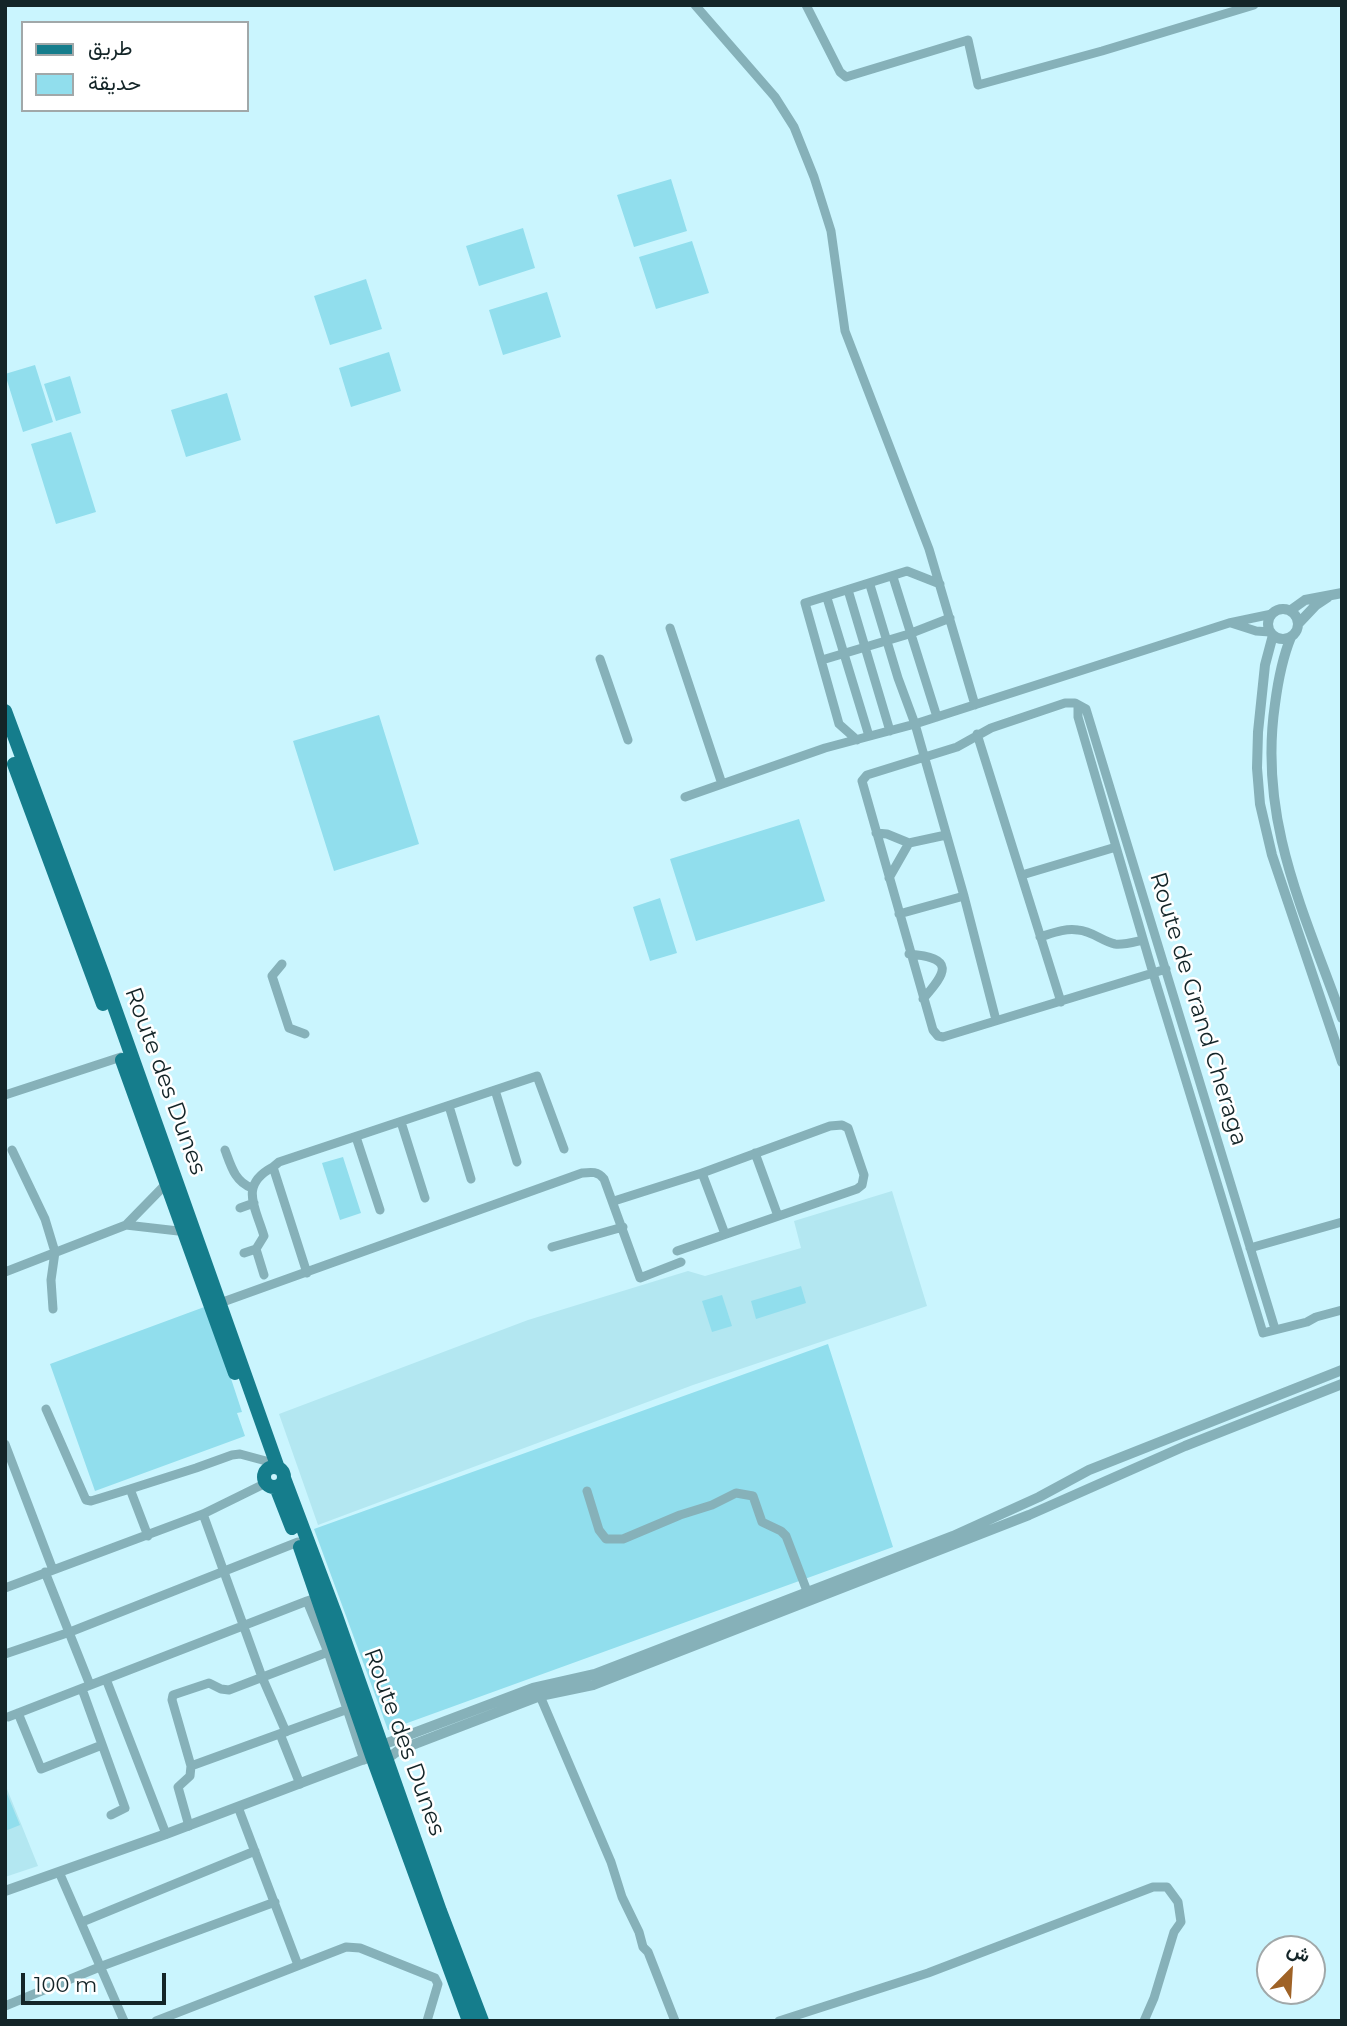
<!DOCTYPE html>
<meta charset="utf-8">
<style>
body{margin:0}
#map{position:relative;width:1347px;height:2026px;overflow:hidden;background:#caf5fe;font-family:Montserrat,Vazirmatn,sans-serif}
canvas{display:block}
.frame{position:absolute;inset:0;border:7px solid #142528;pointer-events:none}
.legend{position:absolute;left:21px;top:21px;width:228px;height:91px;box-sizing:border-box;background:#fff;border:2px solid #a1a8a9;margin:0;padding:9px 12px;list-style:none;font-size:21px;color:#142528}
.legend li{display:flex;align-items:center;gap:14px;height:35px}
.legend b{width:35px;border:2px solid #a1a8a9}
.north{position:absolute;left:1256px;top:1935px;width:70px;height:70px;box-sizing:border-box;background:#fff;border:2px solid #a1a8a9;border-radius:50%;rotate:24deg;font-size:19px;font-weight:700;line-height:28px;text-align:center;color:#142528}
.north::after{content:'';display:block;margin:auto;width:24px;height:32px;background:#9f6226;clip-path:polygon(50% 0,100% 100%,50% 72%,0 100%)}
.scale{position:absolute;left:21px;top:1973px;width:145px;height:32px;box-sizing:border-box;border:4px solid #142528;border-top:0;padding-left:9px;font-size:21px;line-height:24px;white-space:nowrap;color:#142528;-webkit-text-stroke:5px #fff;paint-order:stroke}
</style>
<div id="map">
<canvas width="1347" height="2026"></canvas>
<div class="frame"></div>
<ul class="legend">
<li><b style="height:9px;background:#157d8c"></b>طريق</li>
<li><b style="height:19px;background:#91deed"></b>حديقة</li>
</ul>
<div class="north">ش</div>
<div class="scale">100 m</div>
</div>
<script>
const ctx = document.querySelector('canvas').getContext('2d');
ctx.lineJoin = 'round';
function fill(path, color) {
  ctx.fillStyle = color;
  ctx.fill(path, 'evenodd');
}
function stroke(path, color, width, dash) {
  ctx.strokeStyle = color;
  ctx.lineWidth = width;
  ctx.lineCap = dash ? 'butt' : 'round';
  ctx.setLineDash(dash || []);
  ctx.stroke(path);
}
function drawText(font, color, halo, rows, align = 'center') {
  ctx.font = font + ' Montserrat,sans-serif';
  ctx.lineWidth = 5;
  ctx.setLineDash([]);
  ctx.textBaseline = 'middle';
  ctx.strokeStyle = halo;
  ctx.fillStyle = color;
  for (const [text, x, y, turn = 0] of rows) {
    ctx.save();
    ctx.translate(x, y);
    ctx.rotate((+turn || 0) * Math.PI / 180);
    ctx.textAlign = isNaN(turn) ? turn : align;
    if (halo) ctx.strokeText(text, 0, 0);
    ctx.fillText(text, 0, 0);
    ctx.restore();
  }
}
fill(new Path2D(`
 M 892,1191 L 927,1306 L 693,1385 L 318,1525 L 279,1414 L 528,1320 L 688,1271 L 705,1276 L 801,1248 L 794,1221 Z
 M 5,1784 L 38,1866 L 5,1877 Z`), '#b3e7f1');
fill(new Path2D(`
 M 671,179 L 687,231 L 634,247 L 617,195 Z
 M 523,228 L 535,268 L 479,286 L 466,246 Z
 M 692,241 L 709,293 L 656,309 L 639,257 Z
 M 366,279 L 382,329 L 330,345 L 314,296 Z
 M 547,292 L 561,337 L 503,355 L 489,310 Z
 M 389,352 L 401,391 L 351,407 L 339,368 Z
 M 35,365 L 53,422 L 23,432 L 5,374 Z
 M 70,376 L 81,413 L 56,421 L 44,384 Z
 M 227,393 L 241,440 L 186,457 L 171,410 Z
 M 71,432 L 96,512 L 56,524 L 31,444 Z
 M 379,715 L 419,844 L 334,871 L 293,741 Z
 M 799,819 L 825,901 L 696,941 L 670,859 Z
 M 660,898 L 677,953 L 650,961 L 633,907 Z
 M 343,1157 L 361,1213 L 340,1220 L 322,1163 Z
 M 801,1286 L 806,1303 L 756,1319 L 751,1301 Z
 M 722,1295 L 732,1326 L 712,1332 L 702,1301 Z
 M 207,1306 L 242,1412 L 237,1413 L 245,1436 L 95,1491 L 50,1364 Z
 M 828,1344 L 893,1547 L 388,1730 L 314,1529 Z
 M 5,1789 L 20,1825 L 5,1831 Z`), '#91deed');
stroke(new Path2D(`
 M 695,5 L 775,97 L 794,127 L 814,177 L 831,231 L 845,331 L 929,549 L 975,705
 M 806,5 L 840,72 L 846,77 L 968,40 L 978,85 L 1102,51 L 1254,5
 M 893,577 L 937,717
 M 870,585 L 898,678 L 915,724 L 964,896 L 996,1020
 M 848,590 L 890,731
 M 827,598 L 869,736
 M 1231,623 L 1256,631 L 1270,632
 M 670,628 L 722,784
 M 600,659 L 628,740
 M 822,660 L 909,634 L 950,618
 M 1078,705 L 1078,717 L 1153,973 L 1263,1333 L 1307,1322 L 1316,1317 L 1342,1310
 M 977,734 L 1061,1002
 M 857,740 L 839,724 L 805,603 L 907,571 L 940,584
 M 685,797 L 825,748 L 915,724 L 1229,623 L 1272,614
 M 876,833 L 887,834 L 909,843 L 946,835
 M 1022,875 L 1116,847
 M 889,878 L 909,843
 M 899,914 L 964,896
 M 1040,937 C 1053,933 1065,928 1078,930 C 1092,931 1102,941 1115,944 C 1124,945 1134,942 1143,940
 M 909,954 C 955,958 947,972 923,999
 M 282,964 L 272,976 L 289,1028 L 305,1034
 M 1166,969 L 943,1037 L 938,1036 L 933,1030 L 862,781 L 867,775 L 957,747 L 991,728 L 1065,703 L 1075,703 L 1086,709 L 1275,1329
 M 495,1090 L 517,1162
 M 5,1095 L 121,1057
 M 449,1106 L 471,1179
 M 401,1122 L 425,1198
 M 356,1137 L 380,1210
 M 12,1150 L 45,1219 L 55,1252 L 51,1280 L 53,1309
 M 225,1150 C 231,1166 235,1182 252,1188
 M 755,1153 L 778,1216
 M 702,1173 L 725,1234
 M 614,1201 L 702,1173 L 830,1126 L 842,1125 L 848,1128 L 864,1175 L 862,1185 L 857,1189 L 677,1251
 M 240,1208 L 254,1203
 M 126,1225 L 166,1184
 M 552,1247 L 623,1227
 M 1250,1248 L 1342,1222
 M 244,1253 L 256,1249
 M 5,1272 L 126,1225 L 187,1232
 M 307,1273 L 273,1167 L 279,1162 L 537,1076 L 564,1149
 M 264,1275 L 256,1249 L 264,1236 C 255,1206 239,1185 273,1167
 M 220,1303 L 582,1173 C 591,1172 598,1171 604,1179 L 640,1278 L 681,1262
 M 46,1409 L 86,1500 L 91,1501 L 130,1489 L 148,1536
 M 5,1444 L 53,1570
 M 130,1489 L 196,1468 L 232,1455 L 240,1454 L 266,1461
 M 587,1491 L 599,1530 L 606,1539 L 623,1539 L 680,1515 L 712,1505 L 736,1493 L 753,1496 L 762,1522 L 781,1531 L 786,1536 L 807,1591
 M 203,1514 L 262,1677 L 286,1732
 M 45,1572 L 90,1685
 M 5,1588 L 203,1514 L 266,1483
 M 313,1599 L 307,1601 L 328,1652 L 364,1760
 M 5,1654 L 70,1632 L 298,1542
 M 106,1679 L 166,1834
 M 82,1689 L 125,1808 L 111,1815
 M 540,1696 L 611,1862 L 622,1897 L 639,1932 L 643,1947 L 648,1952 L 675,2021
 M 18,1713 L 41,1769 L 102,1745
 M 8,1717 L 307,1601
 M 280,1734 L 300,1784
 M 191,1766 L 348,1709
 M 238,1807 L 298,1965
 M 189,1826 L 178,1787 L 190,1776 L 191,1766 L 172,1700 L 173,1695 L 209,1683 L 221,1689 L 229,1690 L 328,1652
 M 59,1872 L 124,2021
 M 82,1922 L 255,1851
 M 5,2006 L 102,1966 L 275,1902
 M 156,2021 L 346,1947 L 360,1948 L 435,1978 L 438,1984 L 427,2021
 M 779,2021 L 928,1973 L 1153,1887 L 1167,1887 L 1178,1902 L 1181,1922 L 1174,1932 L 1154,1998 L 1144,2021`), '#86b1b9', 9);
stroke(new Path2D(`
 M1268 624a15 15 0 1 1 30 0a15 15 0 1 1-30 0Z
 M 1291,610 L 1305,600 L 1342,593
 M 1298,624 L 1316,605 L 1328,597
 M 1273,635 L 1265,665 L 1258,732 L 1257,768 L 1260,804 L 1272,855 L 1342,1062
 M 1291,637 C 1282,659 1278,681 1275,704 C 1258,820 1304,912 1342,1018
 M 382,1745 L 533,1688 L 595,1674 L 953,1536 L 1039,1497 L 1089,1470 L 1342,1370
 M 387,1759 L 399,1750 L 540,1696 L 593,1685 L 1029,1515 L 1185,1446 L 1342,1384
 M 5,1891 L 166,1834 L 372,1756`), '#86b1b9', 10);
stroke(new Path2D(`
 M 5,711 L 103,975 L 278,1468
 M 14,764 L 103,1004
 M 122,1060 L 235,1373
 M264 1477a10 10 0 1 1 20 0a10 10 0 1 1-20 0Z
 M 284,1478 L 336,1616 L 440,1911 L 482,2021
 M 276,1487 L 292,1528
 M 300,1547 L 372,1756 L 469,2021`), '#157d8c', 14);
drawText('23px', '#142528', '#fff', [
 ["Route de Grand Cheraga",1198,1009,73],
 ["Route des Dunes",165,1081,70],
 ["Route des Dunes",404,1742,70]
]);
</script>
